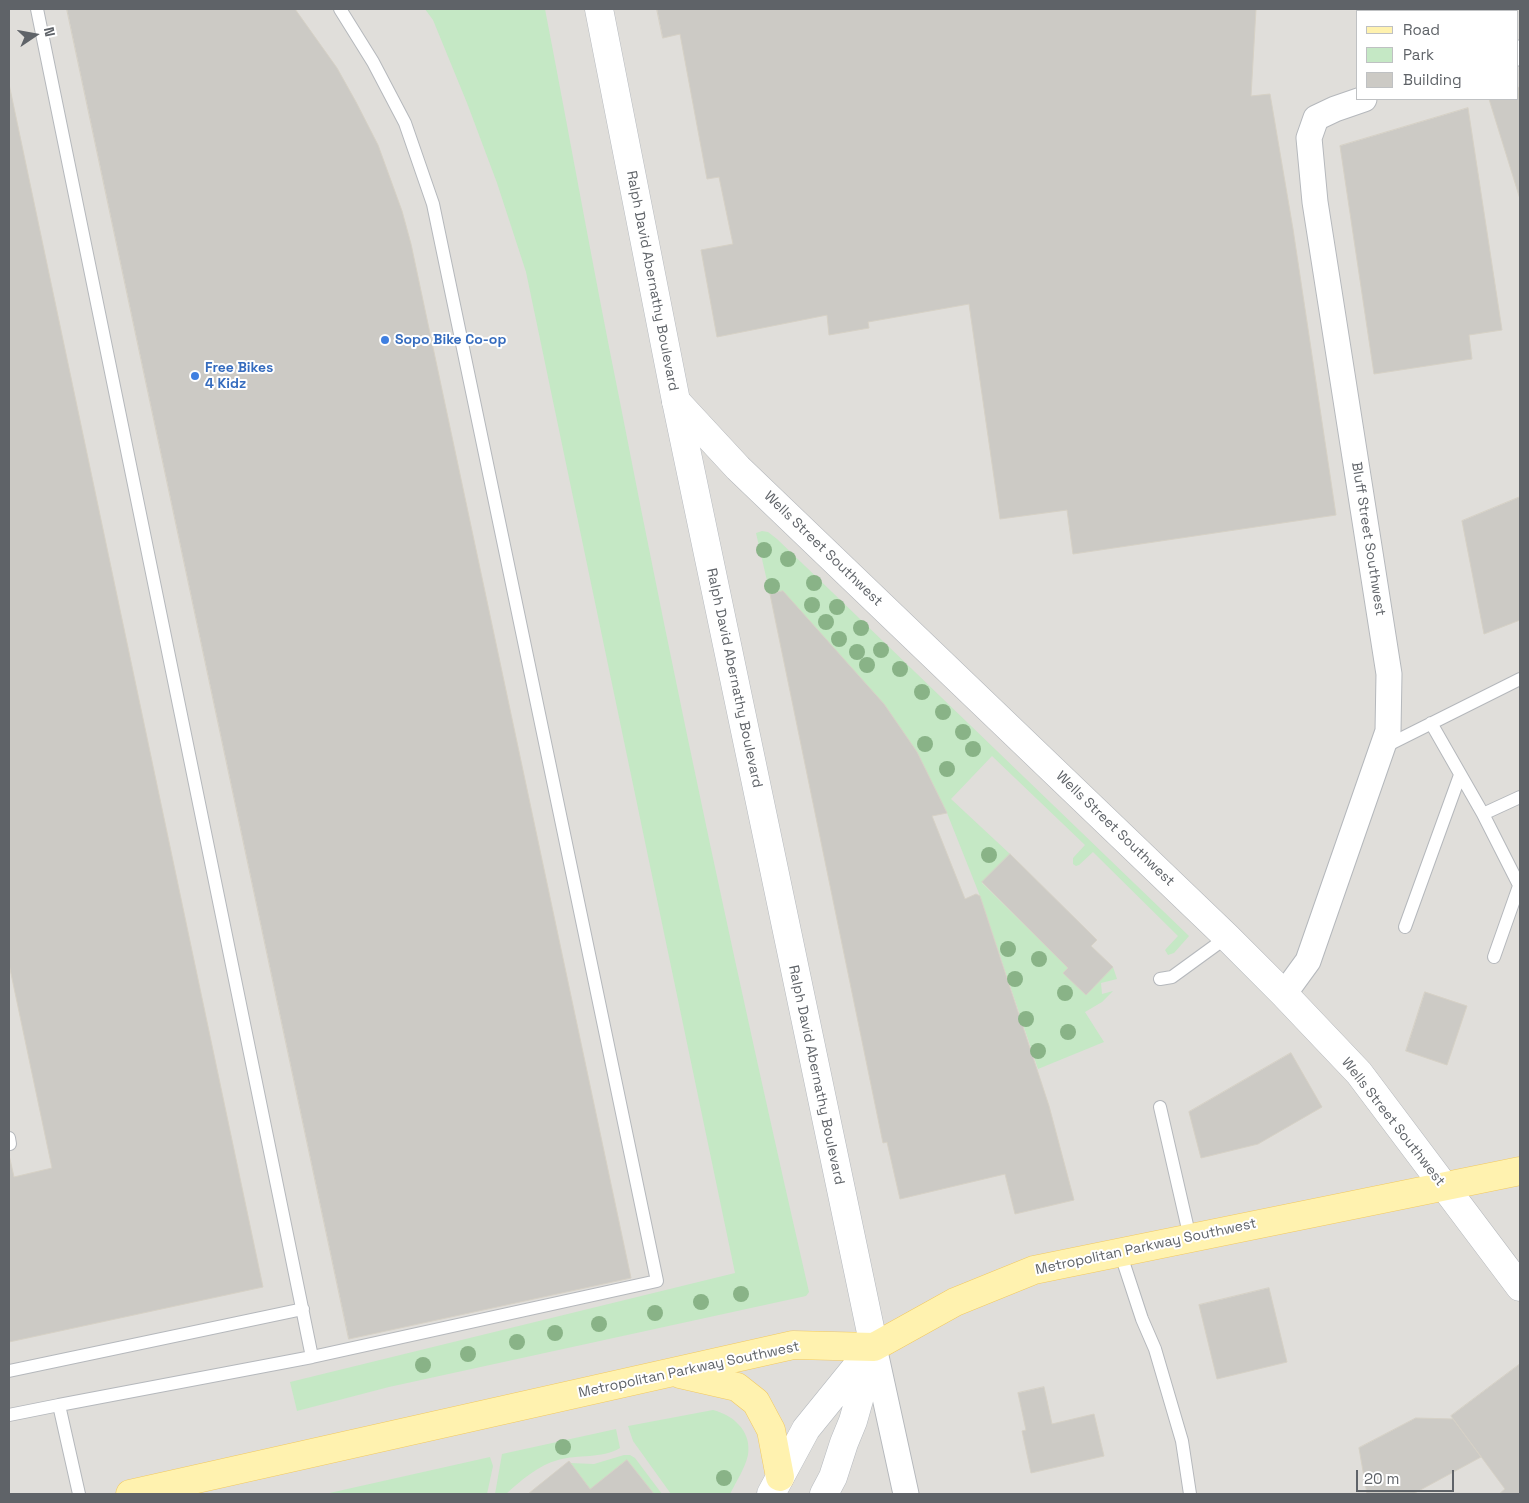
<!DOCTYPE html>
<style>
body{margin:0}
#map{position:relative;width:1529px;height:1503px;overflow:hidden;background:#f1efe8;font-family:"Space Grotesk",sans-serif}
canvas{display:block}
.frame{position:absolute;inset:0;border:10px solid #5f6368;pointer-events:none}
.legend{position:absolute;left:1356px;top:10px;width:162px;height:90px;box-sizing:border-box;background:#fff;border:1px solid #bfc1c3;margin:0;padding:6px 9px;list-style:none;font-size:15px;color:#5f6368}
.legend li{display:flex;align-items:center;gap:10px;height:25px}
.legend b{width:25px;border:1px solid #bfc1c3}
.north{position:absolute;left:10px;top:10px;width:50px;height:50px;-webkit-text-stroke:4px #fff;paint-order:stroke;rotate:78deg;font-size:14px;font-weight:700;line-height:20px;text-align:center;color:#5f6368}
.north::after{content:'';display:block;margin:auto;width:18px;height:22px;background:#5f6368;clip-path:polygon(50% 0,100% 100%,50% 72%,0 100%)}
.scale{position:absolute;left:1356px;top:1470px;width:98px;height:22px;box-sizing:border-box;border:2px solid #5f6368;border-top:0;padding-left:6px;font-size:15px;line-height:18px;white-space:nowrap;color:#5f6368;-webkit-text-stroke:4px #fff;paint-order:stroke}
</style>
<div id="map">
<canvas width="1529" height="1503"></canvas>
<div class="frame"></div>
<ul class="legend">
<li><b style="height:6px;background:#fff2af"></b>Road</li>
<li><b style="height:14px;background:#c5e8c5"></b>Park</li>
<li><b style="height:14px;background:#cccac5"></b>Building</li>
</ul>
<div class="north">N</div>
<div class="scale">20 m</div>
</div>
<script>
const ctx = document.querySelector('canvas').getContext('2d');
ctx.lineJoin = 'round';
function fill(path, color) {
  ctx.fillStyle = color;
  ctx.fill(path, 'evenodd');
}
function stroke(path, color, width, dash) {
  ctx.strokeStyle = color;
  ctx.lineWidth = width;
  ctx.lineCap = dash ? 'butt' : 'round';
  ctx.setLineDash(dash || []);
  ctx.stroke(path);
}
function drawText(font, color, halo, rows, align = 'center') {
  ctx.font = font + ' "Space Grotesk",sans-serif';
  ctx.lineWidth = 4;
  ctx.setLineDash([]);
  ctx.textBaseline = 'middle';
  ctx.strokeStyle = halo;
  ctx.fillStyle = color;
  for (const [text, x, y, turn = 0] of rows) {
    ctx.save();
    ctx.translate(x, y);
    ctx.rotate((+turn || 0) * Math.PI / 180);
    ctx.textAlign = isNaN(turn) ? turn : align;
    if (halo) ctx.strokeText(text, 0, 0);
    ctx.fillText(text, 0, 0);
    ctx.restore();
  }
}
fill(new Path2D(`
 M 9,9 L 1520,9 L 1520,1494 L 9,1494 ZM 1358,11 L 1518,11 L 1518,99 L 1358,99 Z`), '#e0deda');
fill(new Path2D(`
 M 425,9 L 545,9 C 570,138 593,268 619,397 C 677,696 741,994 809,1292 L 806,1296 L 389,1387 L 297,1411 L 290,1382 L 735,1273 L 526,272 L 497,183 L 467,103 L 433,20 Z
 M 762,531 L 768,532 L 777,539 L 1189,936 L 1174,953 L 1168,955 L 1165,950 L 1178,936 L 1093,852 L 1079,865 L 1076,866 L 1073,864 L 1073,858 L 1085,845 L 992,756 L 951,799 L 1010,854 L 982,883 L 1068,968 L 1064,973 L 1086,995 L 1113,967 L 1117,979 L 1101,983 L 1102,994 L 1113,991 L 1102,1002 L 1085,1012 L 1104,1042 L 1038,1069 L 980,896 L 947,813 L 917,752 L 884,704 L 783,592 L 770,594 L 756,533 Z
 M 713,1410 C 733,1415 752,1431 748,1455 C 745,1468 736,1482 730,1494 L 671,1494 L 633,1441 L 628,1426 Z
 M 616,1429 L 620,1448 C 601,1459 579,1454 558,1460 C 539,1465 520,1481 506,1494 L 495,1494 L 502,1454 Z
 M 624,1455 L 630,1455 L 635,1458 L 662,1494 L 654,1494 L 627,1460 L 590,1489 L 570,1463 L 594,1464 Z
 M 490,1457 L 493,1466 L 487,1494 L 325,1494 Z`), '#c5e8c5');
const building = new Path2D(`
 M 67,9 L 295,9 L 337,68 L 356,102 L 378,145 L 402,211 L 411,244 L 631,1278 L 349,1339 Z
 M 657,9 L 1256,9 L 1251,96 L 1270,94 L 1293,229 L 1336,515 L 1073,554 L 1067,510 L 1000,519 L 969,304 L 868,322 L 869,328 L 829,335 L 827,315 L 717,337 L 701,250 L 733,244 L 719,177 L 707,179 L 680,34 L 663,38 Z
 M 9,84 L 263,1287 L 9,1342 L 9,1155 L 14,1177 L 52,1168 L 9,964 Z
 M 1520,87 L 1520,199 L 1489,99 L 1518,99 L 1518,88 Z
 M 1468,108 L 1502,330 L 1469,335 L 1472,359 L 1374,374 L 1340,146 Z
 M 1520,497 L 1520,620 L 1484,634 L 1462,521 Z
 M 783,591 L 884,704 L 917,752 L 947,813 L 932,816 L 965,899 L 976,894 L 980,896 L 1049,1106 L 1074,1200 L 1015,1214 L 1005,1174 L 900,1199 L 887,1142 L 883,1143 L 770,594 Z
 M 1010,854 L 1097,940 L 1091,946 L 1113,967 L 1086,995 L 1063,973 L 1068,968 L 982,882 Z
 M 1425,992 L 1467,1006 L 1447,1065 L 1406,1051 Z
 M 1291,1053 L 1322,1107 L 1258,1144 L 1201,1158 L 1189,1112 Z
 M 1269,1288 L 1287,1362 L 1217,1379 L 1199,1305 Z
 M 1520,1364 L 1520,1494 L 1499,1494 L 1505,1489 L 1451,1416 Z
 M 1044,1387 L 1052,1424 L 1094,1414 L 1104,1456 L 1031,1473 L 1022,1431 L 1026,1430 L 1018,1393 Z
 M 1416,1418 L 1453,1419 L 1481,1457 L 1413,1494 L 1367,1494 L 1359,1448 Z
 M 627,1460 L 654,1494 L 528,1494 L 569,1461 L 590,1489 Z`);
fill(building, '#cccac5');
stroke(building, '#d6d1c6', 1);
const service = new Path2D(`
 M 37,9 L 312,1357
 M 1431,723 L 1483,814 L 1520,887
 M 1384,747 L 1520,679
 M 1483,814 L 1520,797
 M 1405,927 L 1460,775
 M 1494,957 L 1519,886
 M 1160,979 L 1172,977 L 1227,937
 M 1160,1107 L 1190,1238
 M 9,1138 L 10,1144
 M 1120,1252 L 1142,1319 L 1155,1349 L 1182,1441 L 1190,1494
 M 9,1371 L 303,1309
 M 59,1405 L 312,1357 L 657,1281 L 433,204 L 405,123 L 373,62 L 340,9
 M 9,1415 L 59,1405 L 79,1494`);
const minor = new Path2D(`
 M 1404,11 L 1404,9
 M 1518,53 L 1520,53
 M 1284,994 L 1308,961 L 1388,731 L 1389,674 L 1315,202 L 1309,138 L 1316,118 L 1335,109 L 1364,99
 M 874,1347 L 906,1494`);
const tertiary = new Path2D(`
 M 676,401 L 738,468 L 1227,937 L 1284,994 L 1359,1073 L 1520,1287`);
const secondary = new Path2D(`
 M 599,9 L 676,401 L 874,1347 L 853,1421 L 844,1443 L 833,1477 L 824,1494
 M 771,1494 L 806,1429 L 866,1355`);
const primary = new Path2D(`
 M 680,1374 L 737,1387 L 756,1402 L 771,1430 L 780,1477
 M 130,1494 L 793,1345 L 874,1347 L 955,1302 L 1034,1270 L 1520,1171`);
stroke(service, '#b5b8bc', 14);
stroke(minor, '#b5b8bc', 27);
stroke(tertiary, '#b5b8bc', 29);
stroke(secondary, '#b6babf', 29);
stroke(primary, '#f2c960', 29);
stroke(service, '#fff', 12);
stroke(minor, '#fff', 25);
stroke(tertiary, '#fff', 28);
stroke(secondary, '#fff', 28);
stroke(primary, '#fff2af', 28);
ctx.fillStyle = '#89b387';
for (const [x, y] of [
 [764,550],
 [788,559],
 [814,583],
 [772,586],
 [812,605],
 [837,607],
 [826,622],
 [861,628],
 [839,639],
 [881,650],
 [857,652],
 [867,665],
 [900,669],
 [922,692],
 [943,712],
 [963,732],
 [925,744],
 [973,749],
 [947,769],
 [989,855],
 [1008,949],
 [1039,959],
 [1015,979],
 [1065,993],
 [1026,1019],
 [1068,1032],
 [1038,1051],
 [741,1294],
 [701,1302],
 [655,1313],
 [599,1324],
 [555,1333],
 [517,1342],
 [468,1354],
 [423,1365],
 [563,1447],
 [724,1478]
]) {
  ctx.beginPath();
  ctx.arc(x, y, 8, 0, 2 * Math.PI);
  ctx.fill();
}
for (const [x, y, r, color] of [
 [385,340,5,"#3f7fe0"],
 [195,376,5,"#3f7fe0"]
]) {
  const dot = new Path2D();
  dot.arc(x, y, r, 0, 2 * Math.PI);
  ctx.fillStyle = color;
  ctx.fill(dot);
  stroke(dot, '#fff', 2);
}
drawText('14px', '#5f6368', '#fff', [
 ["Ralph David Abernathy Boulevard",652,281,79],
 ["Bluff Street Southwest",1368,539,81],
 ["Wells Street Southwest",823,549,44],
 ["Ralph David Abernathy Boulevard",734,678,78],
 ["Wells Street Southwest",1115,829,44],
 ["Ralph David Abernathy Boulevard",816,1075,78],
 ["Wells Street Southwest",1393,1122,52],
 ["Metropolitan Parkway Southwest",1146,1247,-12],
 ["Metropolitan Parkway Southwest",689,1370,-12]
]);
drawText('bold 14px', '#366cbe', '#fff', [
 ["Sopo Bike Co-op",395,340],
 ["Free Bikes",205,368],
 ["4 Kidz",205,384]
], 'left');
</script>
